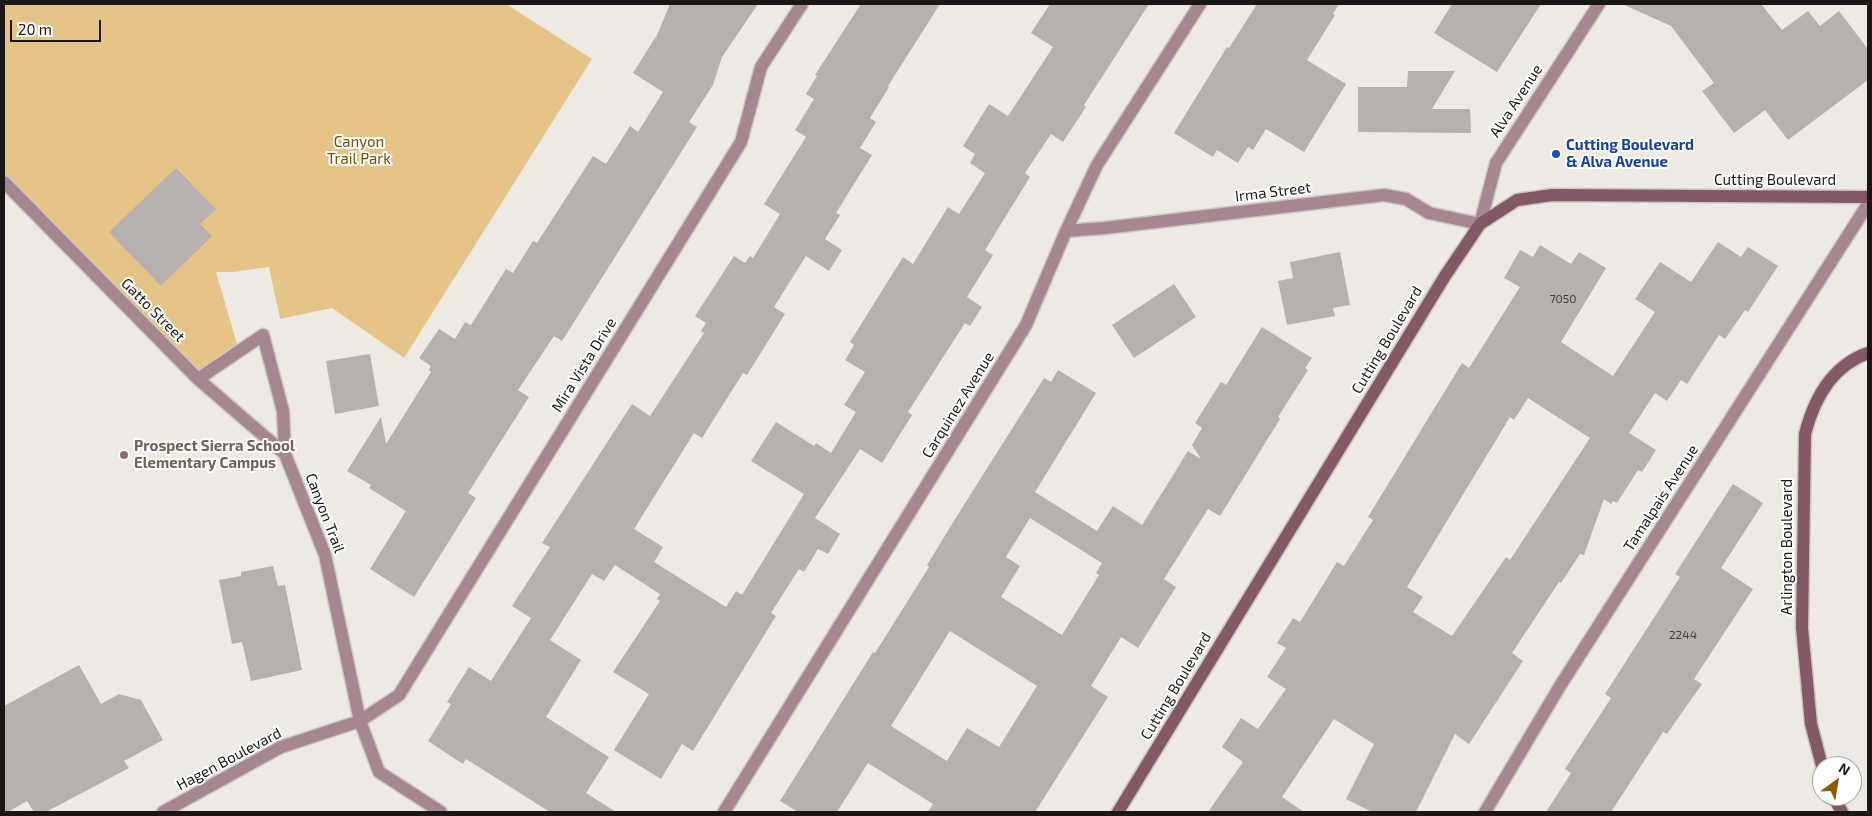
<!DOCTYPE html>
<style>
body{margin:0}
#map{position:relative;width:1872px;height:816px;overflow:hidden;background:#edeae4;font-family:"Exo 2",sans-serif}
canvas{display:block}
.frame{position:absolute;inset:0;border:5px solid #191816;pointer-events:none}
.north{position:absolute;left:1812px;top:756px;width:50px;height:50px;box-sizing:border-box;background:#fff;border:1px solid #a3a3a2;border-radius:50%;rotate:32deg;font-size:14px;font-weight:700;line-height:20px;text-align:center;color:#191816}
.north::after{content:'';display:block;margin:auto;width:18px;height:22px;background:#8b5d02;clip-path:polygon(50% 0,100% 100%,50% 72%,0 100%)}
.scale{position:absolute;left:10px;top:20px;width:91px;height:22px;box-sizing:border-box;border:2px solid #191816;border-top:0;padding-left:6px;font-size:15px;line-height:18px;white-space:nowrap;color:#191816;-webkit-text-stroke:4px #fff;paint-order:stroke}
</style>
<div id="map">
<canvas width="1872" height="816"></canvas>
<div class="frame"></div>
<div class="north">N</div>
<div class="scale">20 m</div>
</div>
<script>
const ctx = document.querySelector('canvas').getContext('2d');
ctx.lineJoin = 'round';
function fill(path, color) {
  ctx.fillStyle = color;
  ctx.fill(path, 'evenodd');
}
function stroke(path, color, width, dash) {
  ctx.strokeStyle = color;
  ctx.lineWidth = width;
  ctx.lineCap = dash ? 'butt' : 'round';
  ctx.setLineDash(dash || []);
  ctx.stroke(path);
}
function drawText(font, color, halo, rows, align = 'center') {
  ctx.font = font + ' "Exo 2",sans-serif';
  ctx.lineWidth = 4;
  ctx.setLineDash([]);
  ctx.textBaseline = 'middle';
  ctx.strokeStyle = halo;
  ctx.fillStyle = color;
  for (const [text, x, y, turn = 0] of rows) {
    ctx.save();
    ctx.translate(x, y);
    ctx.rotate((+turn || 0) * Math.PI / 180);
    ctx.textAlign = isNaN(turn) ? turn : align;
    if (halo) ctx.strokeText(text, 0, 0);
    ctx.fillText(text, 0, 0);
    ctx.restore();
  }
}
fill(new Path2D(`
 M 4,4 L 506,4 L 592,59 L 404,358 L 332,308 L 280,319 L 269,267 L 233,272 L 216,272 L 239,351 L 198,379 L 4,184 Z`), '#e6c488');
fill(new Path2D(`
 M 670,4 L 758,4 L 722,57 L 713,85 L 689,122 L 697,127 L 562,341 L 554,336 L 518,390 L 529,397 L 468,493 L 476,498 L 414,597 L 370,569 L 406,511 L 369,488 L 371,485 L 347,471 L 381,417 L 386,444 L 431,372 L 429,370 L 431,366 L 419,358 L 439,329 L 455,339 L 465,322 L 471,325 L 506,269 L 513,273 L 533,241 L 537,243 L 593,156 L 606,164 L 630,126 L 638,132 L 663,92 L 633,73 L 657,35 Z
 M 861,4 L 940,4 L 888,86 L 889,87 L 870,118 L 876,122 L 860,148 L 872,155 L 836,213 L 840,215 L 825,239 L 842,250 L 829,271 L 806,256 L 774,307 L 785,314 L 747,375 L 743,373 L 702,438 L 694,433 L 634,529 L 663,547 L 654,562 L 726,607 L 736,591 L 742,595 L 804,494 L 751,461 L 776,422 L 814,446 L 816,443 L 831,453 L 856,412 L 844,405 L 865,372 L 845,360 L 854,345 L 850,342 L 903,257 L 913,264 L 948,207 L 959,214 L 985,173 L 970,163 L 975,154 L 963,146 L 989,104 L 1008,116 L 1053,47 L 1031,33 L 1050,4 L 1149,4 L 1084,105 L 1086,107 L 1063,142 L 1051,134 L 1025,173 L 1030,177 L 985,250 L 993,255 L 967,297 L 982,307 L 970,326 L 965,323 L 908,412 L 912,415 L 882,463 L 860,449 L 815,518 L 840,534 L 828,554 L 818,549 L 804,572 L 799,569 L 771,613 L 776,616 L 693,751 L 682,744 L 661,779 L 614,750 L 649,694 L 613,672 L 660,601 L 657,599 L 660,594 L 615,565 L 604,581 L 592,574 L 550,640 L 581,660 L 546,717 L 609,757 L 586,793 L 616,812 L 550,812 L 466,759 L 463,764 L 428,741 L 451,704 L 447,702 L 469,667 L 491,681 L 531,618 L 512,606 L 550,547 L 542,543 L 632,404 L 650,416 L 704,333 L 701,331 L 706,323 L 695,316 L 712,290 L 734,256 L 745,263 L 750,256 L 753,258 L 780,214 L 764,204 L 806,137 L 795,130 L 814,99 L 806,94 L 817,76 L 815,75 Z
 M 1257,4 L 1339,4 L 1333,14 L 1335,15 L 1307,60 L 1346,84 L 1304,152 L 1266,129 L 1253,150 L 1248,147 L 1238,163 L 1217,150 L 1213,157 L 1174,133 L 1227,47 L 1229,48 Z
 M 1452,4 L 1541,4 L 1497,72 L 1434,33 Z
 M 1622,4 L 1761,4 L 1782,30 L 1808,11 L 1820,26 L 1839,11 L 1868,49 L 1868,80 L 1788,140 L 1765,110 L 1734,133 L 1702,91 L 1714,83 L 1671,26 Z
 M 1408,71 L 1455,71 L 1432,109 L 1470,109 L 1471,133 L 1358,132 L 1358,87 L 1407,87 Z
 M 176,168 L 216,209 L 200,224 L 212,236 L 161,286 L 109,232 Z
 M 1718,242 L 1741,257 L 1748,247 L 1778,266 L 1748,312 L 1745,310 L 1725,339 L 1719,335 L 1687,384 L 1681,380 L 1667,401 L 1655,393 L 1629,433 L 1656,450 L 1642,472 L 1638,470 L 1617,503 L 1613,501 L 1611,504 L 1604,499 L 1584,555 L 1580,554 L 1561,583 L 1559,582 L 1512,653 L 1523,661 L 1469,744 L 1455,734 L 1416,812 L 1372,812 L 1346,799 L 1374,744 L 1334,719 L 1282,797 L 1304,812 L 1208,812 L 1243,762 L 1222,747 L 1241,718 L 1258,729 L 1286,689 L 1267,677 L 1286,648 L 1277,643 L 1293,618 L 1300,622 L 1337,562 L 1344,566 L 1373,520 L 1368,517 L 1462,363 L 1469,368 L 1520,287 L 1504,278 L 1520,250 L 1533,257 L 1540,245 L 1571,264 L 1579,252 L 1606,268 L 1561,342 L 1613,376 L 1655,312 L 1635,299 L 1660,262 L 1691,282 ZM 1528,398 L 1590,438 L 1510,560 L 1506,557 L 1452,636 L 1413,612 L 1423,597 L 1407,587 L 1510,417 L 1514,420 Z
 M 1340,252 L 1350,305 L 1333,308 L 1335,316 L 1287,325 L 1278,281 L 1293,278 L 1290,262 Z
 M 1174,284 L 1196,317 L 1134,358 L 1112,325 Z
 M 1262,327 L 1312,358 L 1305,368 L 1308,370 L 1278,417 L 1280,419 L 1220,516 L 1208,509 L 1164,579 L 1176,587 L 1138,648 L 1121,637 L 1091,686 L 1108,697 L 1035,812 L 928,812 L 933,804 L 868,763 L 837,812 L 798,812 L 780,801 L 873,652 L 875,653 L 929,567 L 927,565 L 957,516 L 1044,378 L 1051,382 L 1058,370 L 1096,393 L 1035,492 L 1097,531 L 1113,506 L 1142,525 L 1188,451 L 1201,459 L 1192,445 L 1202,428 L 1195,423 L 1221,382 L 1226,385 ZM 1030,518 L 1102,563 L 1096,573 L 1099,575 L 1062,635 L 1001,597 L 1020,566 L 1006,557 ZM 950,631 L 1037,686 L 999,747 L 967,728 L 947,761 L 891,726 Z
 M 370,354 L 379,406 L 335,414 L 326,361 Z
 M 1733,484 L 1763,503 L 1721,568 L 1753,589 L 1694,679 L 1702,684 L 1667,734 L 1663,732 L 1611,812 L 1546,812 L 1571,773 L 1565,769 L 1611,698 L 1605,694 L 1680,577 L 1675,574 Z
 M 273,566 L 278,586 L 285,585 L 302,670 L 251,681 L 242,642 L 232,644 L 219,580 L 241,576 L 241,572 Z
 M 79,665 L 101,704 L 119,694 L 141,700 L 163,740 L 124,761 L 129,768 L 46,812 L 34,812 L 27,801 L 8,812 L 4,812 L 4,706 Z`), '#b6b0ae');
const street = new Path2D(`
 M 4,182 L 198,379 L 285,454
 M 1066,231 L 1105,228 L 1384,195 L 1406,199 L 1429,213 L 1480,224 L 1496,163 L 1599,4
 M 198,379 L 263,335 L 283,411 L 285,454 L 325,555 L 360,721 L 399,695 L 741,142 L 761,67 L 802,4
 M 163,812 L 281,747 L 360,721 L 379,772 L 441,812
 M 724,812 L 1026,325 L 1066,231 L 1097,165 L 1200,4
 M 1485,812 L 1560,686 L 1868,204`);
const secondary = new Path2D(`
 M 1822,766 L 1811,724 L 1802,628 L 1805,434 C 1814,399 1831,366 1868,353
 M 1833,796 L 1842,812
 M 1118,812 L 1445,276 L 1480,224 L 1517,200 L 1552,195 L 1868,197`);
stroke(street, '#cbc8c3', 15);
stroke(secondary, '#cbc8c3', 15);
stroke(street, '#a68790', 12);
stroke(secondary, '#845965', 12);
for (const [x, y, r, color] of [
 [1556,154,5,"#1a4fb4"],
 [124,455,5,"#8d6e63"]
]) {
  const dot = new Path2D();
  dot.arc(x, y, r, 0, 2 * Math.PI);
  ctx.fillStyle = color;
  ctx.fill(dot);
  stroke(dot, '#fff', 2);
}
drawText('12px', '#403e3c', null, [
 ["7050",1563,299],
 ["2244",1683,635]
]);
drawText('15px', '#191816', '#fff', [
 ["Alva Avenue",1516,101,-57],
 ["Cutting Boulevard",1775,180],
 ["Irma Street",1273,192,-7],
 ["Gatto Street",153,310,45],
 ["Cutting Boulevard",1387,340,-59],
 ["Mira Vista Drive",584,365,-58],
 ["Carquinez Avenue",958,405,-58],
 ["Tamalpais Avenue",1661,498,-57],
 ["Canyon Trail",325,513,69],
 ["Arlington Boulevard",1787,547,-90],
 ["Cutting Boulevard",1176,686,-59],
 ["Hagen Boulevard",229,759,-28]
]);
drawText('15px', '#715000', '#fff', [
 ["Canyon",359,142],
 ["Trail Park",359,159]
]);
drawText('bold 15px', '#164399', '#fff', [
 ["Cutting Boulevard",1566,145],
 ["& Alva Avenue",1566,162]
], 'left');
drawText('bold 15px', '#785e54', '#fff', [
 ["Prospect Sierra School",134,446],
 ["Elementary Campus",134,463]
], 'left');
</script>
